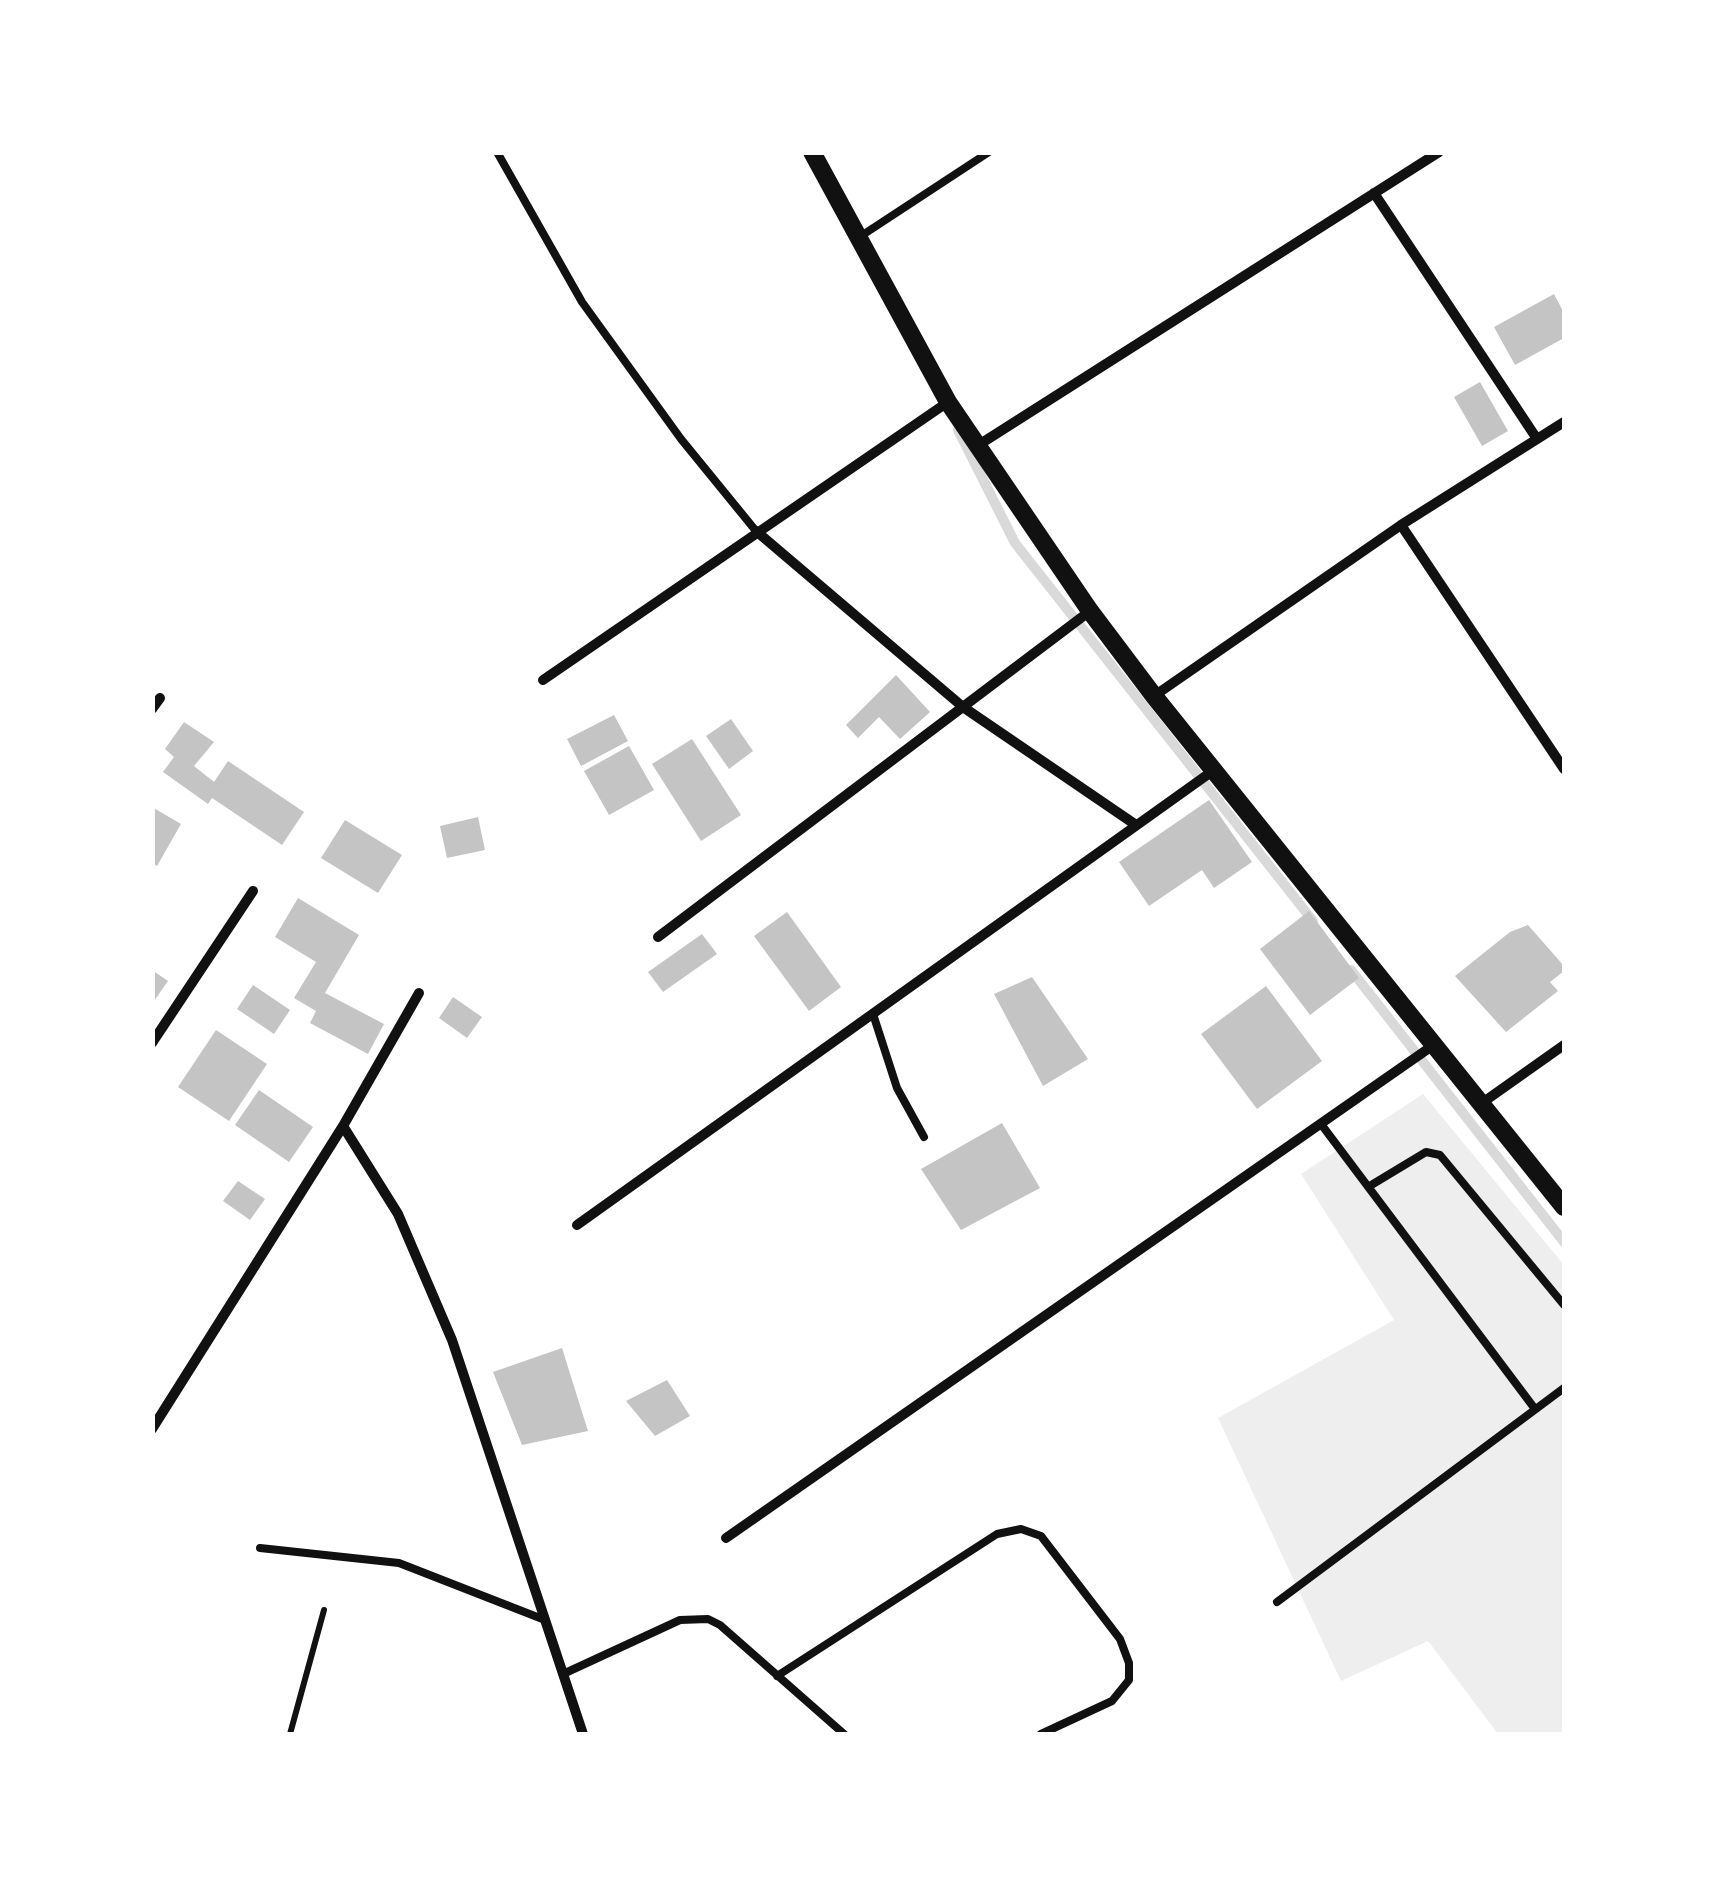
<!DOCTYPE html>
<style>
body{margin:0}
#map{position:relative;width:1717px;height:1887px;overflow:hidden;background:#fff;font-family:Helvetica,sans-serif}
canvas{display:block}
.frame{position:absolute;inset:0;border:155px solid #fff;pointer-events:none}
</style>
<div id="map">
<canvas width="1717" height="1887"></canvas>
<div class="frame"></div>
</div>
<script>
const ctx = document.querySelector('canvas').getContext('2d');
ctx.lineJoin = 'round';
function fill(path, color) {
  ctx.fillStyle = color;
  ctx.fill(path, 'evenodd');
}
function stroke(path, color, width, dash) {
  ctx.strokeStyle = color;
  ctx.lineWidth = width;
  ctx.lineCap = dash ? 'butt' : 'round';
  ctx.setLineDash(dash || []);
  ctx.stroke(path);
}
fill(new Path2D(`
 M 1423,1094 L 1564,1265 L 1564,1734 L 1498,1734 L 1428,1641 L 1341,1681 L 1218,1418 L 1394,1320 L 1301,1174 Z`), '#eee');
stroke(new Path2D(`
 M 958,430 L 1015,543 L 1313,921
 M 1351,970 L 1564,1242`), '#d9d9d9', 10);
fill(new Path2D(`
 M 1554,294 L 1564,313 L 1564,338 L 1515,365 L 1494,327 Z
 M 1480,382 L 1508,431 L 1482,446 L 1454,397 Z
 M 896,675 L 930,712 L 900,739 L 879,717 L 858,738 L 846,725 Z
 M 614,715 L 628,741 L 581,766 L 567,739 Z
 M 731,719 L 753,751 L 729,769 L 706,736 Z
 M 184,722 L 214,742 L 194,766 L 214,782 L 228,761 L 304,812 L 282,845 L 212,798 L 208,804 L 163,772 L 174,757 L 165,749 Z
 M 692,739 L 741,815 L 701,841 L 652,764 Z
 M 629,746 L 654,790 L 609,815 L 584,771 Z
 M 1209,800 L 1252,862 L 1214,888 L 1202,870 L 1149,906 L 1119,862 Z
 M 152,807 L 181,824 L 157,866 L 152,863 Z
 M 478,817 L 485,850 L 447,858 L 440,826 Z
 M 345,820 L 402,855 L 378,893 L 321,858 Z
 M 298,898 L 359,935 L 325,993 L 384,1024 L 368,1054 L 310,1023 L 316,1011 L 294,998 L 316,962 L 275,937 Z
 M 1309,911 L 1359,978 L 1310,1015 L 1260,949 Z
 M 787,912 L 841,987 L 809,1011 L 754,936 Z
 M 1528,925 L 1564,966 L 1564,971 L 1550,982 L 1558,991 L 1506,1032 L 1455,976 L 1510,932 Z
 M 702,934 L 717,954 L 663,992 L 648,972 Z
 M 152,970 L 168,981 L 152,1004 Z
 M 1032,977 L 1088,1059 L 1043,1086 L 994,994 Z
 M 253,985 L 290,1010 L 274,1034 L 237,1009 Z
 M 1266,986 L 1322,1061 L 1257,1109 L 1201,1034 Z
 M 453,997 L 482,1017 L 467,1038 L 439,1018 Z
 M 216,1030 L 267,1064 L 229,1121 L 178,1087 Z
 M 259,1090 L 313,1127 L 289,1162 L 235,1125 Z
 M 1002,1123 L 1040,1188 L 961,1230 L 921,1169 Z
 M 238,1181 L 265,1199 L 250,1220 L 223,1201 Z
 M 562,1348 L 588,1431 L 522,1445 L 493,1372 Z
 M 667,1380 L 690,1416 L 655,1436 L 626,1401 Z`), '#c4c4c4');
stroke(new Path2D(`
 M 290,1734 L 324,1610`), '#111', 6);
stroke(new Path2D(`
 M 497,152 L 582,302 L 681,439 L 756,531
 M 861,236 L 989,152
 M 873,1014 L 897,1088 L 924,1137
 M 1321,1124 L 1535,1409
 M 1368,1187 L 1426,1152 L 1440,1155 L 1564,1305
 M 260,1548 L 399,1563 L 545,1620
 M 1277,1602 L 1564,1388
 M 563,1674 L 680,1620 L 708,1619 L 720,1625 L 844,1734
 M 777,1676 L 997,1534 L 1021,1529 L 1041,1536 L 1120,1639 L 1129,1663 L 1129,1680 L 1112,1701 L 1041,1734`), '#111', 8);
stroke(new Path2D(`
 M 1374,193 L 1537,439
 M 977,446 L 1439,152
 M 1401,525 L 1564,769
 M 756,531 L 963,707 L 1136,825
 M 543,680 L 948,402
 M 1154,696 L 1401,525 L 1564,422
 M 152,709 L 160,698
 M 658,937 L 1090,611
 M 152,1043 L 253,891
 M 1482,1103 L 1564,1045
 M 343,1126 L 398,1214 L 452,1340 L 583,1734
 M 577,1225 L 1214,770
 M 152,1429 L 343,1126 L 419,993
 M 726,1538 L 1435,1044`), '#111', 10);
stroke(new Path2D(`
 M 812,152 L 948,402 L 1090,611 L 1154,696 L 1564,1207`), '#111', 18);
</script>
